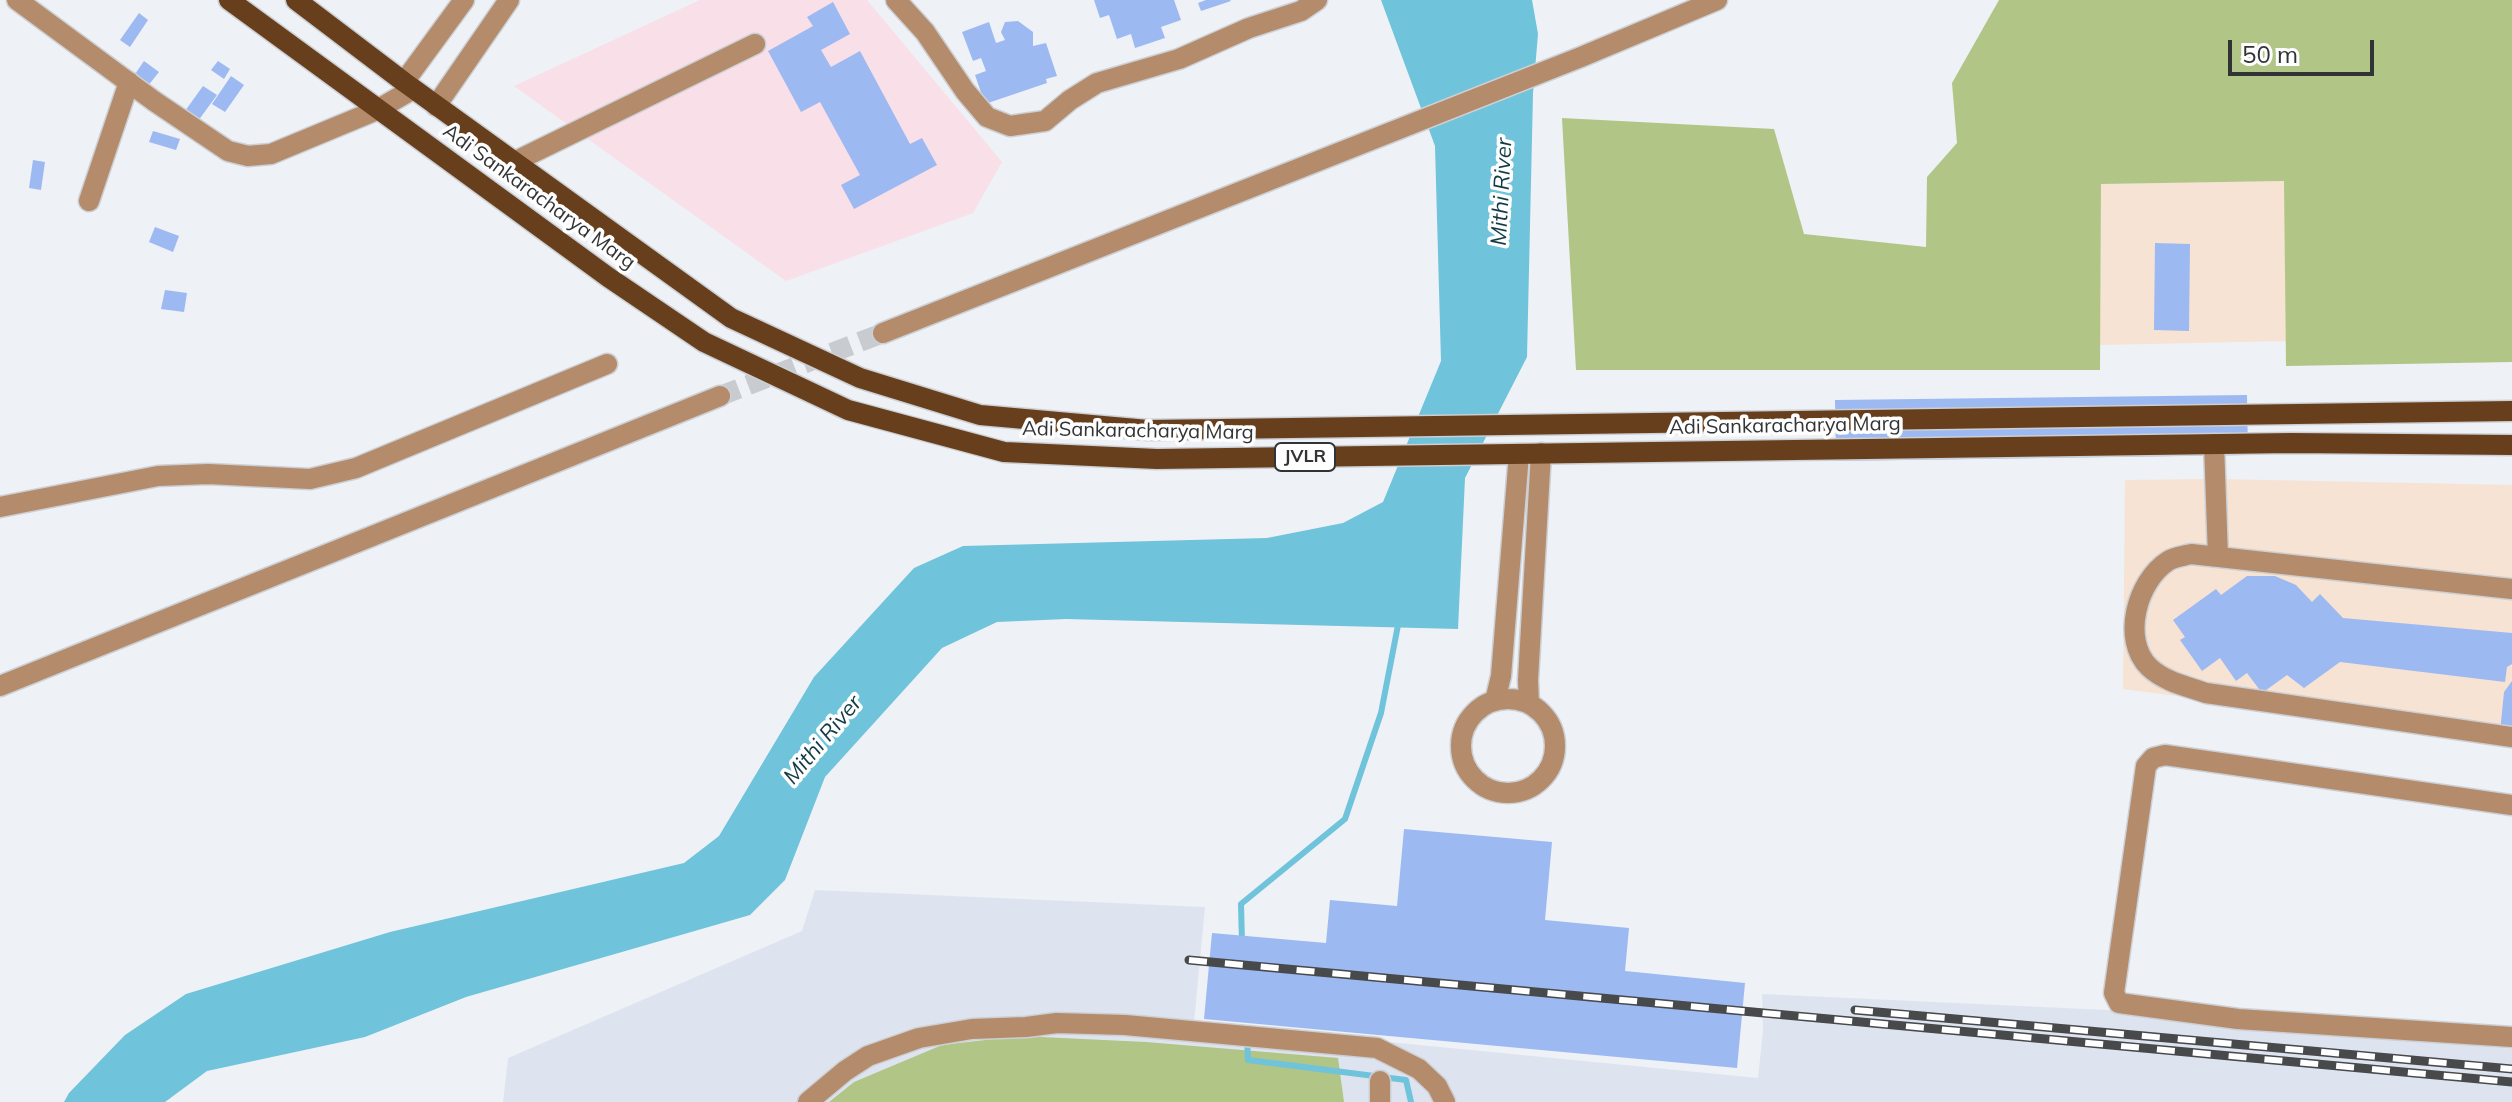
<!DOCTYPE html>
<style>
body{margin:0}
#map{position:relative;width:2512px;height:1102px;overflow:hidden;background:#eef1f6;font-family:Mulish,sans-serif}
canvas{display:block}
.scale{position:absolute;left:2228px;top:40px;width:146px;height:36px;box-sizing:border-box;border:4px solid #323334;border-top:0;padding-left:10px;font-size:24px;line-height:28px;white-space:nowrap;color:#323334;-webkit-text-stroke:6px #fefeff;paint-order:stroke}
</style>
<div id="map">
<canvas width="2512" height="1102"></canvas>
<div class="scale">50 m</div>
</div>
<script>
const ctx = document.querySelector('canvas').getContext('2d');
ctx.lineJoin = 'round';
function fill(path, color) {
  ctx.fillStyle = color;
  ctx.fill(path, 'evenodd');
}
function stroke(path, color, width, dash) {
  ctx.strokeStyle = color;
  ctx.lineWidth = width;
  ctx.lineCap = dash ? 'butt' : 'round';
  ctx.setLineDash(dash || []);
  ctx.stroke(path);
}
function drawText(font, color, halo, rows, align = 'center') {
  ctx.font = font + ' Mulish,sans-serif';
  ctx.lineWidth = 7;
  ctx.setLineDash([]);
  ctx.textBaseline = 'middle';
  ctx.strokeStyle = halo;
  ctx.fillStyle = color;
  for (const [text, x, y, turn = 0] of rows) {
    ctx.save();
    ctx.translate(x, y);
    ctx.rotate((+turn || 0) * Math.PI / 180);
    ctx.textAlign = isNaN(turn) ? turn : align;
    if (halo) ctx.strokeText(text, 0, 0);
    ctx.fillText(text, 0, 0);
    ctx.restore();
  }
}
fill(new Path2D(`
 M 2285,181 L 2286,341 L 2100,345 L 2101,184 Z
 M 2216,479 L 2512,485 L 2512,740 L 2123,689 L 2125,480 Z`), '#f6e3d3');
fill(new Path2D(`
 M 815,890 L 1205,907 L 1194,1023 L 1758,1078 L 1763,1031 L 1762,994 L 2107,1010 L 2512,1049 L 2512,1102 L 503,1102 L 508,1058 L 802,931 Z`), '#dee4ef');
fill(new Path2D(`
 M 700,0 L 867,0 L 1002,162 L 973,213 L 786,281 L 514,86 Z`), '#f8dfe8');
fill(new Path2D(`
 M 1999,0 L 2512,0 L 2512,362 L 2286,366 L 2284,181 L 2101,184 L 2100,370 L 1576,370 L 1562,118 L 1774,129 L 1804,234 L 1926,247 L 1927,177 L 1957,143 L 1952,83 Z
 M 1020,1036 L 1146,1042 L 1338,1058 L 1344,1102 L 829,1102 L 854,1082 L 942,1045 Z`), '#b0c586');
fill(new Path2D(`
 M 1381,0 L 1532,0 L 1538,34 L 1533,93 L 1527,357 L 1465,478 L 1458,629 L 1066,619 L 997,622 L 942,648 L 825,777 L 785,880 L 750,915 L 466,997 L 365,1037 L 207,1071 L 165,1102 L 64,1102 L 69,1093 L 125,1035 L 186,994 L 390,932 L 684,863 L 719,836 L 814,677 L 914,568 L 963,546 L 1267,538 L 1343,523 L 1383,502 L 1441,361 L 1435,146 Z`), '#6fc3da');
stroke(new Path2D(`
 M 1242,943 L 1241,904 L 1345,819 L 1381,713 L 1399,620
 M 1247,1038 L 1248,1060 L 1406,1080 L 1411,1102`), '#6fc3da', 6);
fill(new Path2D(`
 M 1094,0 L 1174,0 L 1181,20 L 1161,27 L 1165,38 L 1135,48 L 1131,34 L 1117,39 L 1109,15 L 1100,18 Z
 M 1206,0 L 1230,0 L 1231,1 L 1201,11 L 1198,3 Z
 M 833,2 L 850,34 L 821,50 L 831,67 L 860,51 L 910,144 L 922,138 L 937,165 L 854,209 L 841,185 L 860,175 L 820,102 L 801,112 L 768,51 L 813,26 L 807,17 Z
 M 139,13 L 148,20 L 130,47 L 120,40 Z
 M 1018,21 L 1033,32 L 1033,46 L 1046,43 L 1057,76 L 1046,79 L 1047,83 L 985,104 L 975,75 L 986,71 L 981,58 L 973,61 L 962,32 L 989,22 L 996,43 L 1005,40 L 1001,32 L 1005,22 Z
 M 144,61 L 159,72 L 147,87 L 133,77 Z
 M 218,61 L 230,69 L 224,79 L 211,70 Z
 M 231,76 L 244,85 L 225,112 L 212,104 Z
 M 203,86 L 217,95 L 198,121 L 185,111 Z
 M 153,131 L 180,139 L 176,150 L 149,142 Z
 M 33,160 L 45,162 L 41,190 L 29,188 Z
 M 155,227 L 179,236 L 173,252 L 149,242 Z
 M 2155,243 L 2190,244 L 2189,331 L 2154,330 Z
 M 165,290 L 187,293 L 184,312 L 161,309 Z
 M 2247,395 L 2248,455 L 1836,461 L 1835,400 Z
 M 2247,576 L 2275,576 L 2296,585 L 2312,602 L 2320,594 L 2343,618 L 2512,633 L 2512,664 L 2507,667 L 2505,682 L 2340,662 L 2304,688 L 2287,675 L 2262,693 L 2247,673 L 2236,681 L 2220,658 L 2202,671 L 2180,640 L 2185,637 L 2173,620 L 2216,589 L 2221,595 Z
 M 2512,681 L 2512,734 L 2500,732 L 2504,692 Z
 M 1404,829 L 1552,842 L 1545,920 L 1629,928 L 1625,971 L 1745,983 L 1737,1068 L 1204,1019 L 1212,933 L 1326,943 L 1330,900 L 1397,906 Z`), '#9db9f2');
stroke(new Path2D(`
 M 720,396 L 883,333`), '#c8cbcf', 20, [20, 10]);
const minor = new Path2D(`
 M 17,0 L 154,101 L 228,151 L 248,156 L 271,154 L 377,110 L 413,89
 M 896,0 L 925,32 L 965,91 L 987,117 L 1010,126 L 1045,121 L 1070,100 L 1097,83 L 1179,59 L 1249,28 L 1301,11 L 1317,0
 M 404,82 L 464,0
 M 436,106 L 509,0
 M 514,162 L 755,44
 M 89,201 L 129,82
 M 883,333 L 1581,57 L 1717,0
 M 2214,444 L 2218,557
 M 0,507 L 158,476 L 208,474 L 310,479 L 356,468 L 607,364
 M 2512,589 L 2191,554 C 2184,556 2174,557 2168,561 C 2137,581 2121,639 2149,667 C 2165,682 2186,686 2206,693 L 2512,737
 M 0,686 L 720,396
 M1461 746a47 47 0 1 1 94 0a47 47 0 1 1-94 0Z
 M 1495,701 L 1501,676 L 1519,454
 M 1529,704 L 1528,680 L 1541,453
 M 2512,805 L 2165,755 L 2153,758 L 2146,766 L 2114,993 L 2119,1003 L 2238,1019 L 2512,1037
 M 1380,1081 L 1380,1102
 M 808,1102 L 845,1071 L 868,1056 L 919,1038 L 972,1029 L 1026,1027 L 1057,1023 L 1125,1025 L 1377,1048 L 1419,1069 L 1437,1086 L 1445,1102`);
const major = new Path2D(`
 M 229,0 L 608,277 L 704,342 L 848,410 L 1004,452 L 1157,459 L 2291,443 L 2512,445
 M 296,0 L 404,82 L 731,318 L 860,378 L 980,415 L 1148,430 L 2512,411`);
stroke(minor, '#cccfd3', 23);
stroke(major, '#cccfd3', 23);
stroke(minor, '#b48b6b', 20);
stroke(major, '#683f1c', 20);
const rail = new Path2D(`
 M 1189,960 L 2512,1082
 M 1855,1010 L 2512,1069`);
stroke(rail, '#47494a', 9);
stroke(rail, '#fefeff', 6, [18]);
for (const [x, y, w] of [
 [1305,457,60]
]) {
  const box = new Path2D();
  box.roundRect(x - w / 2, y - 14, w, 28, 6);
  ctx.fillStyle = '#fefeff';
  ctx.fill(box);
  stroke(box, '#323334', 2);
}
drawText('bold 18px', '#323334', null, [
 ["JVLR",1305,457]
]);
drawText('20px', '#323334', '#fefeff', [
 ["Adi Sankaracharya Marg",539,197,36],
 ["Adi Sankaracharya Marg",1785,426,-1],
 ["Adi Sankaracharya Marg",1138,431,1]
]);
drawText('italic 22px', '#133b45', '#fefeff', [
 ["Mithi River",1502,192,-87],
 ["Mithi River",823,740,-50]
]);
</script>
